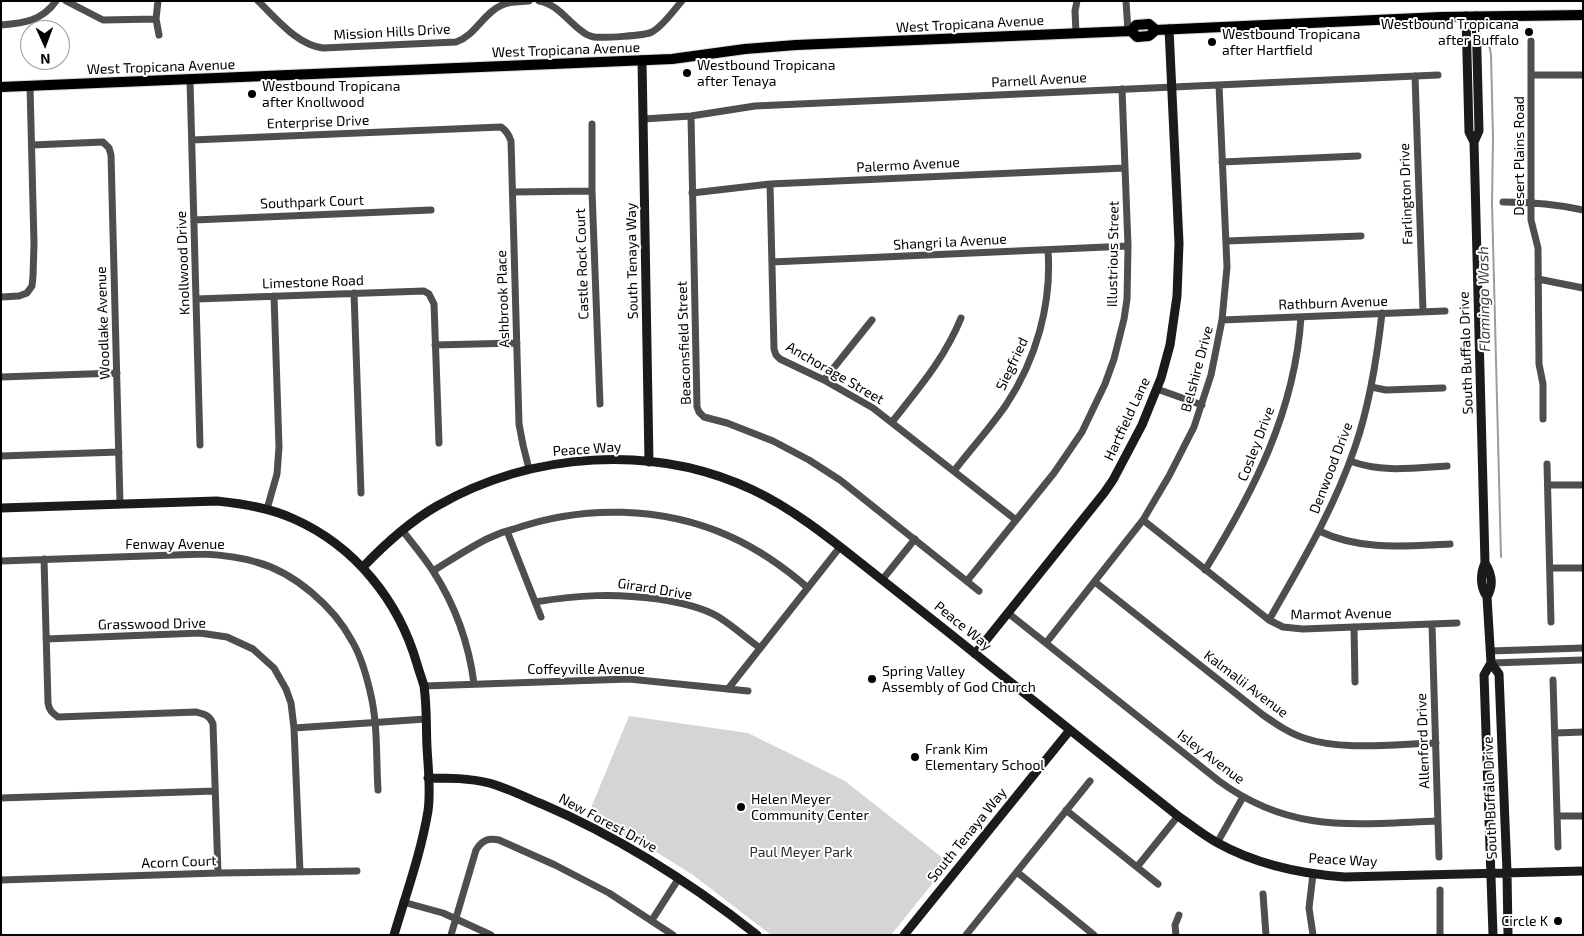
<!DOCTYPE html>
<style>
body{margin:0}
#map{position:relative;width:1584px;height:936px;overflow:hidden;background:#fff;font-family:"Exo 2",sans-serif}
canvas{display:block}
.frame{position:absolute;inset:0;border:2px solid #000;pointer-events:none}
.north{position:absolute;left:20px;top:20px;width:50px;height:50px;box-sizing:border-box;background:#fff;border:1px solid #999;border-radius:50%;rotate:178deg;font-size:14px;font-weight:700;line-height:20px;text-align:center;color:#000}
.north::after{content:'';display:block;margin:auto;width:18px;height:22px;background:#000;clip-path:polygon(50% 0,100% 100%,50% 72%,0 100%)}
</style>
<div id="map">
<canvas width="1584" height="936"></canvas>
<div class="frame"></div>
<div class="north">N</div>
</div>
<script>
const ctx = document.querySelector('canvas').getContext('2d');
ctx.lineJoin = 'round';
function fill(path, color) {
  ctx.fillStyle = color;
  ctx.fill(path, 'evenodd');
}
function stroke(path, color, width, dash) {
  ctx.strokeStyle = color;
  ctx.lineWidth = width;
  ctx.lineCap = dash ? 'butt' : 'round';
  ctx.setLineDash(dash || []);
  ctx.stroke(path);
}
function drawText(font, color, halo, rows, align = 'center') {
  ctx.font = font + ' "Exo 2",sans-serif';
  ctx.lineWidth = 4;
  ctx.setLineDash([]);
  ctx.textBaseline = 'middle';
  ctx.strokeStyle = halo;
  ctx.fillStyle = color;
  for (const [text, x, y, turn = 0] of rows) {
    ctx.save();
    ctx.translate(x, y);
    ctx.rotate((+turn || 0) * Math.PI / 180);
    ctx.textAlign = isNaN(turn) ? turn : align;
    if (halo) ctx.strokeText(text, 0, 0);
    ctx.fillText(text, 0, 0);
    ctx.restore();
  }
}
fill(new Path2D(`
 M 629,716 L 748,733 L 845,781 L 949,863 L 891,935 L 771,935 L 693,875 L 658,853 L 588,815 Z`), '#d5d5d5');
stroke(new Path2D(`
 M 1487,42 L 1490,49 L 1491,55 L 1493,138 L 1492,203 L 1501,557`), '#9c9c9c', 2);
const primary = new Path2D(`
 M 1131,31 L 1137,37 L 1149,36 L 1156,30
 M 1,87 L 672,59 L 745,49 L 796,45 L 1131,31 L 1136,25 L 1149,24 L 1156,30 L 1441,17 L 1583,15`);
stroke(primary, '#dbdbdb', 12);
stroke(new Path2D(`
 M 66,1 L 103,20 L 156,19
 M 158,1 L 156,19 L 159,35
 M 258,1 C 276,18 297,45 323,48 L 456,42 C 476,35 483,13 502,5 C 510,1 520,2 529,1
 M 539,1 C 558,4 568,22 583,32 C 586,35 590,36 594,37 C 603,38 644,36 652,32 C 663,26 673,11 682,1
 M 1126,1 L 1128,31
 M 1,25 C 24,23 42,21 56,1
 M 1076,33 L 1075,11 L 1077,1
 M 1531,41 L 1531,220 L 1538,248 L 1539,364 L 1543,384 L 1543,419
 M 1531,75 L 1583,75
 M 1415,76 L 1423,311
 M 190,80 L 200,445
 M 691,116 L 697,407 L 699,412 L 704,417 L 727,423 L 773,441 L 809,460 L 840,480 L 979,591
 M 643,119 L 691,116 L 755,106 L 1438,75
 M 592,124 L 592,191 L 600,404
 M 192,140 L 501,127 C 507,131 509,135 511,141 L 519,424 L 523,445 L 529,469
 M 32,145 L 103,142 L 109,148 L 111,155 L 120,503
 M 1222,162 L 1358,156
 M 770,184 L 774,349 L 776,355 L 780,359 L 824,380 L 873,408 L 1016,520
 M 513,192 L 592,191
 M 692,193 L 770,184 L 1125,168
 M 1503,202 C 1530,202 1556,204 1583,210
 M 194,220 L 431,210
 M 1226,241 L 1361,236
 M 772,262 L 1128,246
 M 1538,279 L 1583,288
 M 354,293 L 361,493
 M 1,297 L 19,296 L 27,293 L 32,286 L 33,276 L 34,244 L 30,86
 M 196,299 L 424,291 L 429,294 L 434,304 L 439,443
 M 1222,320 L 1445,311
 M 435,345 L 517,343
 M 1,377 L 117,373
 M 824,380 L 872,320
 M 1371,387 L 1386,390 L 1443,388
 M 1157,389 L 1202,405
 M 892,422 C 918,389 945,358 961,318
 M 1,456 L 119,452
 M 1350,461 C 1383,473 1413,468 1447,466
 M 1547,464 L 1551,622
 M 954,471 C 971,449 990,428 1006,405 C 1036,360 1052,304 1048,250
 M 1548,485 L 1583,485
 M 267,509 L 277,474 L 279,447 L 274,296
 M 1143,520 L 1269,620 L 1283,627 L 1303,629 L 1457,623
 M 402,530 C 413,544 424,557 433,571 C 455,605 469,644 474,684
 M 507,531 L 541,617
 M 1319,531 C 1361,551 1405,546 1450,544
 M 44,559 L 48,703 C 49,710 52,713 58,717 L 196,712 C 204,714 210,715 213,724 L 218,873
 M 1,561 L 204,554 C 222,555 239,557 256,562 C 294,572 334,607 352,641 C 361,656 366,674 370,691 C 378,723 376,758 378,790
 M 1550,568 L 1583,568
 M 1205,570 C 1254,491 1295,411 1301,317
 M 433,571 C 451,560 470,547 489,538 C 497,534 505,531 514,529 C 582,505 662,506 729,536 C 758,549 784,567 808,588
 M 882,580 L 915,539
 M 967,581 L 1054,473 L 1082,432 L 1105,384 L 1114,359 L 1124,319 L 1127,299 L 1128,246 L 1122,89
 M 1095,582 L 1263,715 C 1276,724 1289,733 1304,738 C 1341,751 1396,744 1436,743
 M 535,602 C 579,595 613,593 658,599 C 678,602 699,606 717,616 C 732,625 746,638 760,648
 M 1008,613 L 1219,781 C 1291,834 1354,824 1438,821
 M 1269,620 C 1301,564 1334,509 1355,447 C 1370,404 1377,358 1382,313
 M 1432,624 L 1439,857
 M 1354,627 L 1355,682
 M 46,639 L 200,633 L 227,637 L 253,649 L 274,668 L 286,689 L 291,703 L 294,728 L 300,872
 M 1046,643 L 1143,520 L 1169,476 L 1194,427 L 1211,375 L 1222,320 L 1227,267 L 1219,85
 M 1490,651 L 1583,648
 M 1491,663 L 1583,660
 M 1553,680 L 1558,847
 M 424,686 L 629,679 L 748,691
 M 728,689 L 840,547
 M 294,728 L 426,719
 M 1555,733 L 1583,732
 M 1,798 L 215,791
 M 1066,810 L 1158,884
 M 1557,816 L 1583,816
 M 1217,843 L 1243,797
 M 1137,867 L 1178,816
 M 1017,872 L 1094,935
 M 1,880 L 218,873 L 357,871
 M 1440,890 L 1440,935
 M 1263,894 L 1266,935
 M 403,902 L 443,913 L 491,935
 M 652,920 L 679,878
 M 451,935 L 476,850 C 482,840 488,838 499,840 L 555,865 L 609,893 L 673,935
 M 966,935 L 1090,781
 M 1176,935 L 1175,925 L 1179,915
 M 1313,935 L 1309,908 L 1313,874`), '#4e4e4e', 7);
stroke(new Path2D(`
 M 1466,16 L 1469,132 L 1474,142 L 1485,563 C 1480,574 1480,587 1487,597
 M 642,60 L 649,462
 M 1474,142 L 1479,131 L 1476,16
 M 1,508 L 217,501 C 244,504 270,508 294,519 C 355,546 399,601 417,664 C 419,671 422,679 424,686 C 427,706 426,727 427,747 C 428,767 431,790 428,811 C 421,853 406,894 394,935
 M 1485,563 C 1492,574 1494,585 1487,597 L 1491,663 L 1499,674 L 1507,872 L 1508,935
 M 363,567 C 385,544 409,522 437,506 C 531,452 654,443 753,490 C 791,508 824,534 857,560 C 887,584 918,608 948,632 C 1025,694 1101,755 1178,816 C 1191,825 1203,835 1216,842 C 1255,864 1301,874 1345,877 L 1583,871
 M 975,654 L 1104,493 L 1113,480 L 1142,425 L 1161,378 L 1170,345 L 1177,296 L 1179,243 L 1169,29
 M 1491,663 L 1484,675 L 1493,935
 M 428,778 C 449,778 469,778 489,783 C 507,788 525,797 542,804 C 619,837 691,883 757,935
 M 904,935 L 1070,730`), '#1b1b1b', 9);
stroke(primary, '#000', 10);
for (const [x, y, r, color] of [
 [1529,32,5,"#000"],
 [1212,42,5,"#000"],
 [687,73,5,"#000"],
 [252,94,5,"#000"],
 [872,679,5,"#000"],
 [915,757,5,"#000"],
 [741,807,5,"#000"],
 [1558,921,5,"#000"]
]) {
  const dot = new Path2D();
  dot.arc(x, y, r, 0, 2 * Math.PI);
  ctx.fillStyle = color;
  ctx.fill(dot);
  stroke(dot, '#fff', 2);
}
drawText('14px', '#000', '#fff', [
 ["West Tropicana Avenue",970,24,-3],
 ["Mission Hills Drive",392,32,-3],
 ["West Tropicana Avenue",566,50,-2],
 ["West Tropicana Avenue",161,67,-2],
 ["Parnell Avenue",1039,80,-3],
 ["Enterprise Drive",318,122,-2],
 ["Desert Plains Road",1519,156,-90],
 ["Palermo Avenue",908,165,-3],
 ["Farlington Drive",1406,194,-92],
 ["Southpark Court",312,202,-2],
 ["Shangri la Avenue",950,242,-3],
 ["Illustrious Street",1113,254,-89],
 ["South Tenaya Way",632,261,-91],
 ["Knollwood Drive",183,263,-92],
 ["Castle Rock Court",582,264,-92],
 ["Limestone Road",313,282,-2],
 ["Ashbrook Place",503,299,-92],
 ["Rathburn Avenue",1333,303,-2],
 ["Woodlake Avenue",103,323,-92],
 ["Beaconsfield Street",684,343,-92],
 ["South Buffalo Drive",1466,353,-92],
 ["Siegfried",1012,364,-65],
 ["Belshire Drive",1197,369,-75],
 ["Anchorage Street",835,373,30],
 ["Hartfield Lane",1127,419,-65],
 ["Cosley Drive",1256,444,-69],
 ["Peace Way",587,449,-4],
 ["Denwood Drive",1331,468,-69],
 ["Fenway Avenue",175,544],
 ["Girard Drive",655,589,9],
 ["Marmot Avenue",1341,614,-1],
 ["Grasswood Drive",152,624,-1],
 ["Peace Way",963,626,39],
 ["Coffeyville Avenue",586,669],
 ["Kalmalii Avenue",1246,684,37],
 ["Allenford Drive",1423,741,-92],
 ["Isley Avenue",1211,757,37],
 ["South Buffalo Drive",1490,798,-92],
 ["New Forest Drive",608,823,28],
 ["South Tenaya Way",967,835,-51],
 ["Peace Way",1343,860,3],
 ["Acorn Court",179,862,-2]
]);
drawText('14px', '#000', '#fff', [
 ["Westbound Tropicana",1519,24,"right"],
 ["after Buffalo",1519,40,"right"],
 ["Westbound Tropicana",1222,34],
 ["after Hartfield",1222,50],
 ["Westbound Tropicana",697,65],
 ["after Tenaya",697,81],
 ["Westbound Tropicana",262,86],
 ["after Knollwood",262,102],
 ["Spring Valley",882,671],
 ["Assembly of God Church",882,687],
 ["Frank Kim",925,749],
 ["Elementary School",925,765],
 ["Helen Meyer",751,799],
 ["Community Center",751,815],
 ["Circle K",1548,921,"right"]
], 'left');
drawText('14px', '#2c2c2c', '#fff', [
 ["Paul Meyer Park",801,852]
]);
drawText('italic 15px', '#3d3d3d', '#fff', [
 ["Flamingo Wash",1484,299,-91]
]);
</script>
